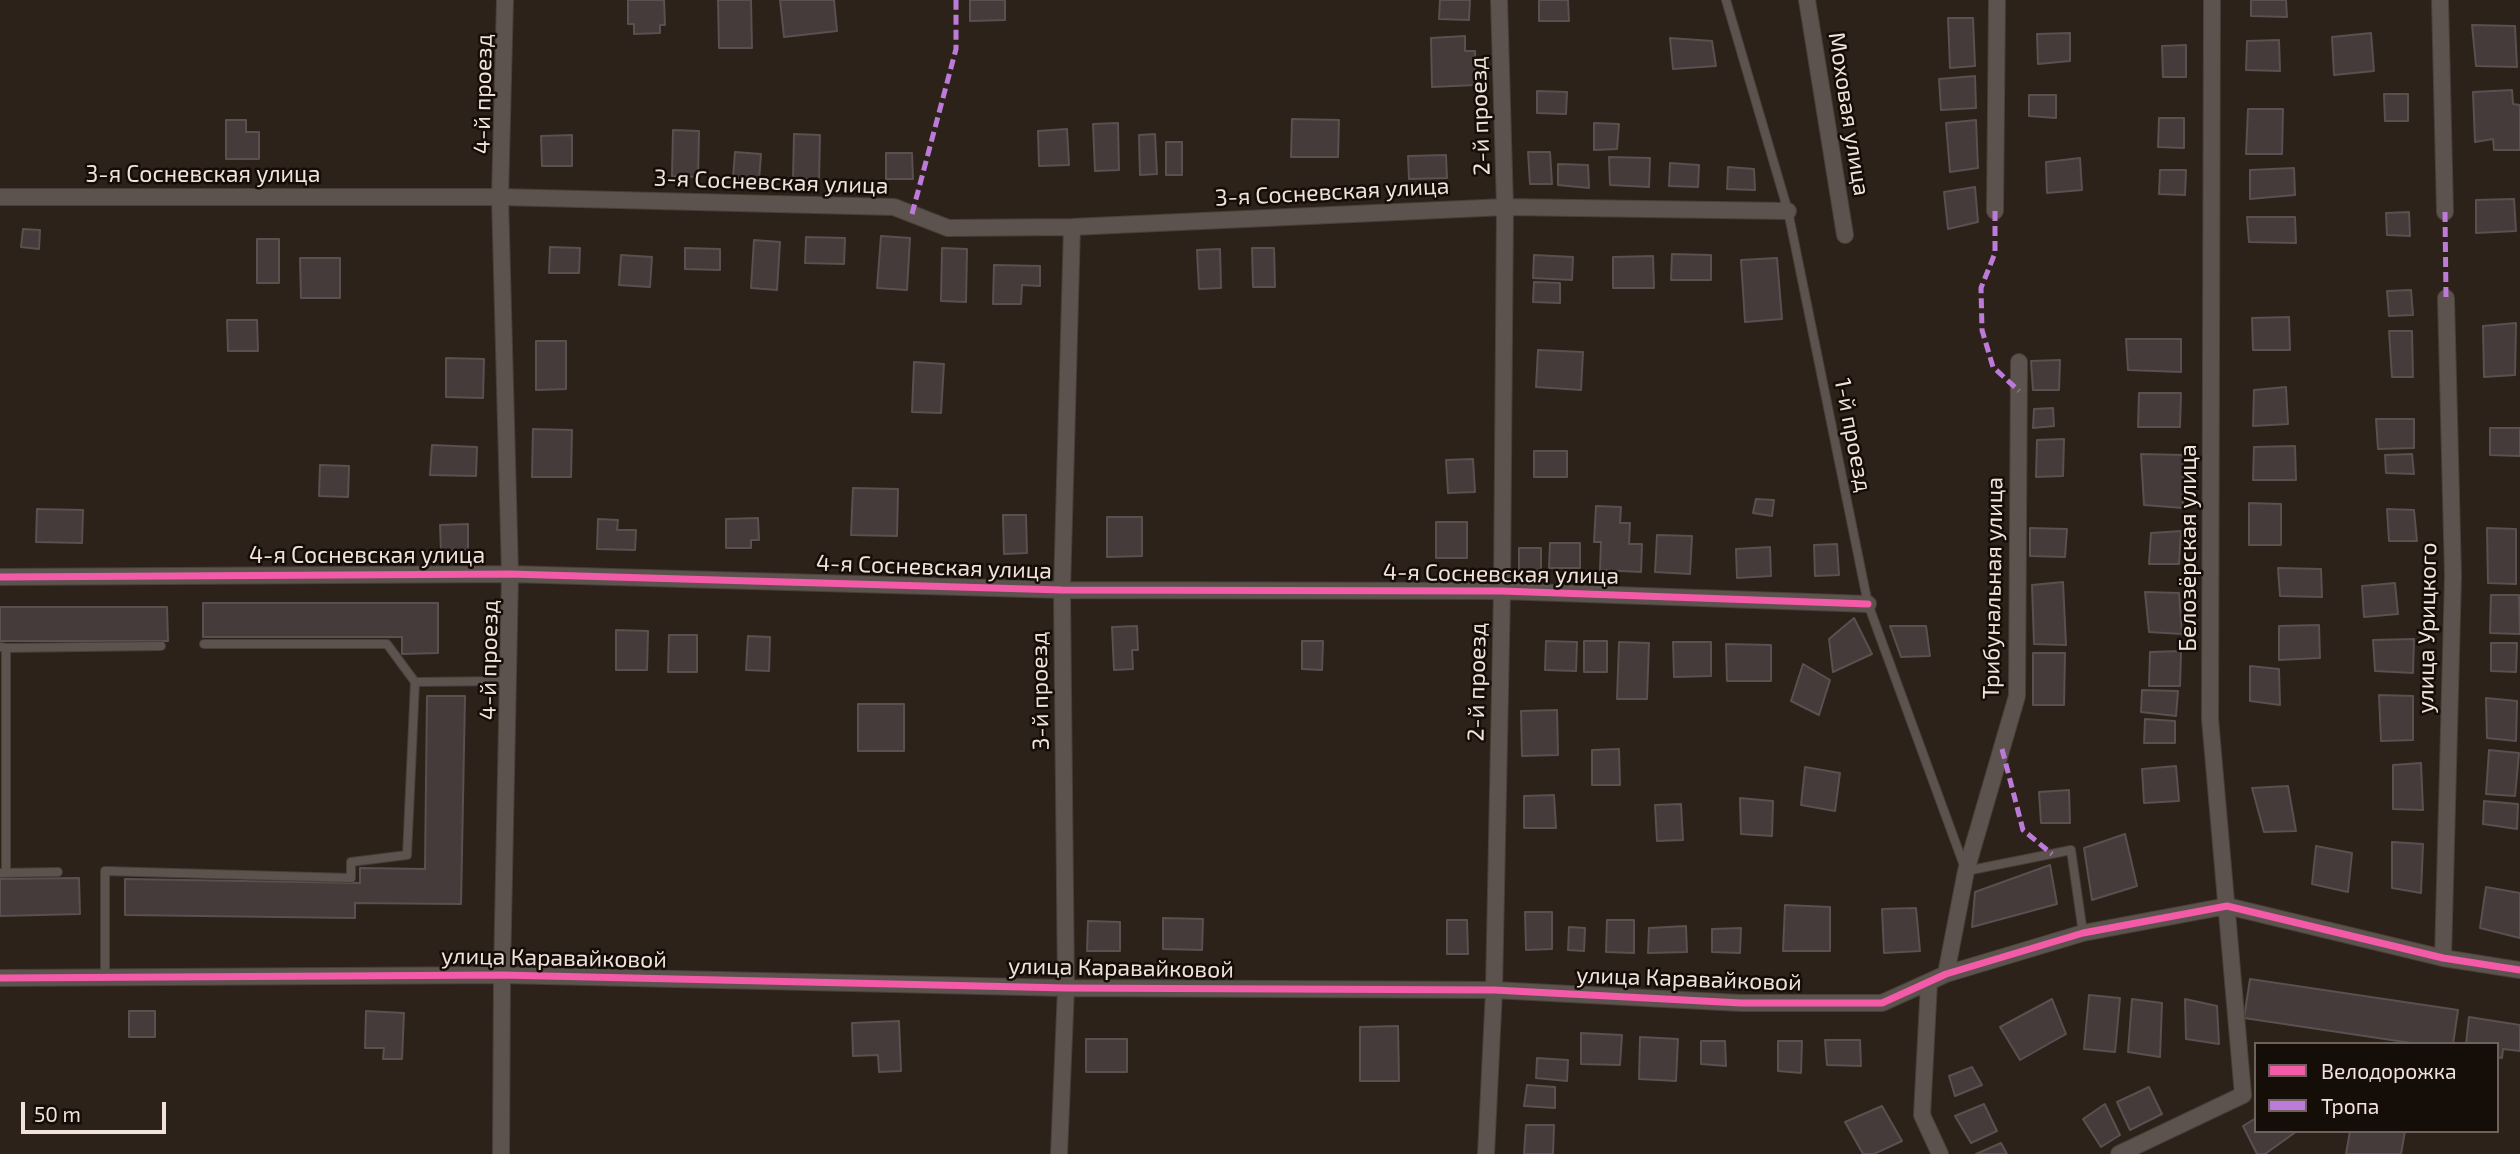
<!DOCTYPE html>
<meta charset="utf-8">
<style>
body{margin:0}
#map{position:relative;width:2520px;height:1154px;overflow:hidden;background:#2c221a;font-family:"Exo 2",sans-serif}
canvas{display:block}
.legend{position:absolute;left:2254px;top:1042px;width:245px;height:91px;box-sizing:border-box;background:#150d07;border:2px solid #6d635c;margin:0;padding:9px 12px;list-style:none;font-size:21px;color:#f1e3db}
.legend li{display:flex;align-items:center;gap:14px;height:35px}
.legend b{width:35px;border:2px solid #6d635c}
.scale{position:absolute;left:21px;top:1102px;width:145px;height:32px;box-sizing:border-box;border:4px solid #f1e3db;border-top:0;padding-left:9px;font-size:21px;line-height:24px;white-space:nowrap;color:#f1e3db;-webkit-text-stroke:5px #150d07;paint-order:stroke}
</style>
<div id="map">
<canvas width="2520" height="1154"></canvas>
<ul class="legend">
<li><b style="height:9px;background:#f35aa7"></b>Велодорожка</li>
<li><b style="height:9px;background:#bd7bd9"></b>Тропа</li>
</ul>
<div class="scale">50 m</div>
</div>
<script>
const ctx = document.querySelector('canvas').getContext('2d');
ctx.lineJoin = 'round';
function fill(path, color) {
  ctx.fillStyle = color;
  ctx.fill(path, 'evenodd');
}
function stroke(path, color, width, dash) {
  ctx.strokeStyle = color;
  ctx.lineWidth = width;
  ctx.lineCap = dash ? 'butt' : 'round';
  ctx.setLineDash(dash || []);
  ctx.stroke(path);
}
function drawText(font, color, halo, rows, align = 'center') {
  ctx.font = font + ' "Exo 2",sans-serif';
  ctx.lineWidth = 5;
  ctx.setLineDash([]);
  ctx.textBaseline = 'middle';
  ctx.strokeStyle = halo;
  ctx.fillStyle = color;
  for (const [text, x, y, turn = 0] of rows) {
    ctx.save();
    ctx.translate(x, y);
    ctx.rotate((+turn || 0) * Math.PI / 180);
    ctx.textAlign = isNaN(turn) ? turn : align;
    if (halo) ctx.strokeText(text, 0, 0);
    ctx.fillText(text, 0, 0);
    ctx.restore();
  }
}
const building = new Path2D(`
 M 628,0 L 664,0 L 665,25 L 660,25 L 660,33 L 634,34 L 634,24 L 628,24 Z
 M 718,0 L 751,0 L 752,48 L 719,48 Z
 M 780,0 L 834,0 L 837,31 L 784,37 Z
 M 970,0 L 1005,0 L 1005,20 L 970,21 Z
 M 1440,0 L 1470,0 L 1469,20 L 1439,19 Z
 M 1539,0 L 1568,0 L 1569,21 L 1539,21 Z
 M 2251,0 L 2286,0 L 2287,17 L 2251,16 Z
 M 1948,18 L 1973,18 L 1975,66 L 1950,68 Z
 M 2472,25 L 2515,26 L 2517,67 L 2476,66 Z
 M 2070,33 L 2070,61 L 2038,64 L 2037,34 Z
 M 2371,33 L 2374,71 L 2334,75 L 2332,37 Z
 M 1465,36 L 1465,51 L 1475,51 L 1476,85 L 1432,87 L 1431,38 Z
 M 1670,38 L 1712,41 L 1716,66 L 1673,69 Z
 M 2279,40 L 2280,71 L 2246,70 L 2247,41 Z
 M 2186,45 L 2186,77 L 2163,77 L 2162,46 Z
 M 1975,76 L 1976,108 L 1941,110 L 1939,79 Z
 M 2512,90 L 2513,104 L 2520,105 L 2520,150 L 2494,150 L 2493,139 L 2475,142 L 2473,92 Z
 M 1537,91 L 1567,92 L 1566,114 L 1537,113 Z
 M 2384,94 L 2408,94 L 2408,121 L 2385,121 Z
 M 2029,95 L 2056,95 L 2056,118 L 2029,116 Z
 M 2248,109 L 2283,109 L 2282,154 L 2246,154 Z
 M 2159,118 L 2184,118 L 2184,148 L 2158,147 Z
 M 1292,119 L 1339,120 L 1338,157 L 1291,157 Z
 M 226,120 L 246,120 L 246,132 L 259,132 L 259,159 L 226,159 Z
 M 1976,120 L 1978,168 L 1950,172 L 1946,123 Z
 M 1118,123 L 1119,170 L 1095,171 L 1093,124 Z
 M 1594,123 L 1619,124 L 1617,149 L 1594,150 Z
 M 1067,129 L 1069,165 L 1039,166 L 1038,131 Z
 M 673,130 L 699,131 L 698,177 L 672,176 Z
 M 794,134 L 820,135 L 819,180 L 793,180 Z
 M 1155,134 L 1157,174 L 1140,175 L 1139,135 Z
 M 572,135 L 572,166 L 542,166 L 541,136 Z
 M 1166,142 L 1182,142 L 1182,175 L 1166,175 Z
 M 735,152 L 761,154 L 759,180 L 733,178 Z
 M 1528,152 L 1550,152 L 1552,184 L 1530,184 Z
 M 886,153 L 912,153 L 913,179 L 886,179 Z
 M 1446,155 L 1447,178 L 1409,179 L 1408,156 Z
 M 1609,157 L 1650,158 L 1649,187 L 1610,185 Z
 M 2080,158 L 2082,190 L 2047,193 L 2046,162 Z
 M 1670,163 L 1699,165 L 1698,187 L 1669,186 Z
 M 1558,164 L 1588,165 L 1589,188 L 1558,185 Z
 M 1728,167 L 1754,169 L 1755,190 L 1727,189 Z
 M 2294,168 L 2295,195 L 2250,199 L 2250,170 Z
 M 2160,170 L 2186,170 L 2185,195 L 2159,194 Z
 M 1975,187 L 1978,222 L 1948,229 L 1944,192 Z
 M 2514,199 L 2516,231 L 2476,233 L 2476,200 Z
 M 2409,212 L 2410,236 L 2387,235 L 2386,213 Z
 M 2247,217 L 2295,217 L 2296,243 L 2249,242 Z
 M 23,229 L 40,230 L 39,249 L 21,247 Z
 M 881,236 L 910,238 L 907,290 L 877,288 Z
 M 806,237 L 845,238 L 844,264 L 805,263 Z
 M 257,239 L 279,239 L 279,283 L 257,283 Z
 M 754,240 L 780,242 L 777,290 L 751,288 Z
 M 550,247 L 580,248 L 579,273 L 549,273 Z
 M 685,248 L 720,249 L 720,270 L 685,269 Z
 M 942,248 L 967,249 L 966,302 L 941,301 Z
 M 1252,248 L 1274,248 L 1275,287 L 1253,287 Z
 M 1220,249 L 1221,288 L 1199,289 L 1197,250 Z
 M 1672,254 L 1711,255 L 1711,280 L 1671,280 Z
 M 621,255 L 652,257 L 650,287 L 619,285 Z
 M 1534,255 L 1573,257 L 1572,280 L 1533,278 Z
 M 1653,256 L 1654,288 L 1613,288 L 1613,257 Z
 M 300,258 L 340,258 L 340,298 L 301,298 Z
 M 1777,258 L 1782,319 L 1745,322 L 1741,260 Z
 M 994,265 L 1040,266 L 1040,286 L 1022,285 L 1021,304 L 993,304 Z
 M 1534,282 L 1560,283 L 1560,303 L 1533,302 Z
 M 2411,290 L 2413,315 L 2389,316 L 2387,291 Z
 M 2289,317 L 2290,350 L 2253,350 L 2252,318 Z
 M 227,320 L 257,320 L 258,351 L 228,351 Z
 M 2516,323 L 2515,375 L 2484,377 L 2483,326 Z
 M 2389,331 L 2412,331 L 2413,377 L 2392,377 Z
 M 2126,339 L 2181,339 L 2181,372 L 2128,370 Z
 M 536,341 L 566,341 L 566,389 L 536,390 Z
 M 1538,350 L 1583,352 L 1581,390 L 1536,387 Z
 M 446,358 L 484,359 L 483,398 L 446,397 Z
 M 2060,360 L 2059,390 L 2033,390 L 2031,361 Z
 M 914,362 L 944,364 L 941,413 L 912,412 Z
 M 2286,387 L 2288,424 L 2253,426 L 2254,390 Z
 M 2139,393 L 2181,393 L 2180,427 L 2138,427 Z
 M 2053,408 L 2054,426 L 2033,428 L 2034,409 Z
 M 2376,419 L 2414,419 L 2414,448 L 2378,449 Z
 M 2490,428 L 2520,428 L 2520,456 L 2490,455 Z
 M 533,429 L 572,430 L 571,477 L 532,477 Z
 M 2064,439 L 2063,476 L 2036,477 L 2037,440 Z
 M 432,445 L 477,447 L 476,476 L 430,475 Z
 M 2295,446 L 2296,480 L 2253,480 L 2254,447 Z
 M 1534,451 L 1567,451 L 1567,477 L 1534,477 Z
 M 2141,454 L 2183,455 L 2183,508 L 2144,505 Z
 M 2412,454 L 2414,474 L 2386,473 L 2385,455 Z
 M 1473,459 L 1475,492 L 1448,493 L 1446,460 Z
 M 320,465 L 349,466 L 348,497 L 319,496 Z
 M 853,488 L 898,489 L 897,536 L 851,535 Z
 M 1756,499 L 1774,500 L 1772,516 L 1753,513 Z
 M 2249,503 L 2281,504 L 2281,545 L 2249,545 Z
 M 1596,506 L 1621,507 L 1620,523 L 1630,523 L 1629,544 L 1642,544 L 1641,572 L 1600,570 L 1601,542 L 1594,542 Z
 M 37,509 L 83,510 L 82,543 L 36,542 Z
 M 2387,509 L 2414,510 L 2417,541 L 2389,541 Z
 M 1003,515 L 1026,515 L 1027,553 L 1004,554 Z
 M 1107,517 L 1142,517 L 1142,556 L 1107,557 Z
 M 758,518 L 759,540 L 751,540 L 751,548 L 726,548 L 726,519 Z
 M 598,519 L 618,520 L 617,530 L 636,530 L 635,550 L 597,549 Z
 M 1436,522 L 1467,522 L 1467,558 L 1436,558 Z
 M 468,524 L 468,550 L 441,551 L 440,525 Z
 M 2030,528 L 2067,529 L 2065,557 L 2030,556 Z
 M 2487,528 L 2516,529 L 2516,584 L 2488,583 Z
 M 2181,531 L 2179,564 L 2149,564 L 2151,533 Z
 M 1657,535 L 1692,536 L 1690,574 L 1655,572 Z
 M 1550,543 L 1580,543 L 1580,568 L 1549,568 Z
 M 1837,544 L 1839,575 L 1815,576 L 1814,545 Z
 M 1770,547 L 1771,576 L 1737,578 L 1736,549 Z
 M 1519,548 L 1541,548 L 1541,571 L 1519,571 Z
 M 2278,568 L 2321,569 L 2322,597 L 2280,596 Z
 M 2063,582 L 2066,645 L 2034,644 L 2032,585 Z
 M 2395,583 L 2398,614 L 2364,617 L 2362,586 Z
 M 2145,592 L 2179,593 L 2182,634 L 2149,632 Z
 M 2491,595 L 2519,595 L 2520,634 L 2490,633 Z
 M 203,603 L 438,603 L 438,653 L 402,654 L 402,637 L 203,637 Z
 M 0,607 L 167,607 L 168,641 L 0,641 Z
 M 1854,618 L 1872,654 L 1833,672 L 1829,639 Z
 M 2319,625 L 2320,658 L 2279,660 L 2279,626 Z
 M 1137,626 L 1138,650 L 1132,650 L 1133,669 L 1114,670 L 1112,627 Z
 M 1890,626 L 1926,626 L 1930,656 L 1901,657 Z
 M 616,630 L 648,631 L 647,670 L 616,670 Z
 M 669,635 L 697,635 L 697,672 L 668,672 Z
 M 748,636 L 770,637 L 769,671 L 746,670 Z
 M 2414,639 L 2413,673 L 2375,671 L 2373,640 Z
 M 1302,641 L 1323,641 L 1322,670 L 1302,669 Z
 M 1546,641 L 1577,642 L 1576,671 L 1545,670 Z
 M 1584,641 L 1607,641 L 1607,672 L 1584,672 Z
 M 1619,642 L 1649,643 L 1647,699 L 1617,699 Z
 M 1673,642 L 1711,642 L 1711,676 L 1674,677 Z
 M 2491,643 L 2517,643 L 2516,672 L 2491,671 Z
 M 1726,644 L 1771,645 L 1771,681 L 1727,681 Z
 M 2181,651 L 2180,686 L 2149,686 L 2150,652 Z
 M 2033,653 L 2065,653 L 2064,705 L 2033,705 Z
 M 1803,664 L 1830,680 L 1819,715 L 1791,701 Z
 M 2250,666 L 2279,669 L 2280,705 L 2250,701 Z
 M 2142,690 L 2178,691 L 2176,716 L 2141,712 Z
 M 2379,695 L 2413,696 L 2413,740 L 2381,741 Z
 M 427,696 L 465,696 L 461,904 L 355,903 L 355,918 L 125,915 L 125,879 L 360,883 L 360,868 L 425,869 Z
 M 2486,698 L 2517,701 L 2516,741 L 2487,738 Z
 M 858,704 L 904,704 L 904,751 L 858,751 Z
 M 1557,710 L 1558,755 L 1522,756 L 1521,711 Z
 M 2145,719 L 2175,721 L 2175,743 L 2144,743 Z
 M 1619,749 L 1620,785 L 1592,785 L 1592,750 Z
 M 2489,750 L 2519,753 L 2515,796 L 2486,794 Z
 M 2421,763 L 2423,810 L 2393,809 L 2393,765 Z
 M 2176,766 L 2179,801 L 2144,803 L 2142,769 Z
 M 1805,767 L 1840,773 L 1835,811 L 1801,805 Z
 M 2288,786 L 2296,831 L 2264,832 L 2252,788 Z
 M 2069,790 L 2070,823 L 2041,823 L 2039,792 Z
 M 1554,795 L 1556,828 L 1524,828 L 1524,796 Z
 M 1740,798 L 1773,801 L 1772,836 L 1741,834 Z
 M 2484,801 L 2518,804 L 2517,829 L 2483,824 Z
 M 1681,804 L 1683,840 L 1657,841 L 1655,805 Z
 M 2125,834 L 2137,886 L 2092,900 L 2084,848 Z
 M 2392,842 L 2423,844 L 2421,893 L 2392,888 Z
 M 2316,846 L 2352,853 L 2348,892 L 2312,884 Z
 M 2050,865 L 2057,904 L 1972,927 L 1975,892 Z
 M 79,878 L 80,914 L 0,916 L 0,879 Z
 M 2486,887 L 2520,893 L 2520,938 L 2480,928 Z
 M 1785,905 L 1830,907 L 1830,951 L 1783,951 Z
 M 1916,908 L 1920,951 L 1884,953 L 1882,909 Z
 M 1525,912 L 1552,912 L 1552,949 L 1526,950 Z
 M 1163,918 L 1203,919 L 1202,950 L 1163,949 Z
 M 1447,920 L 1467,920 L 1468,954 L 1447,954 Z
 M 1607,920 L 1634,920 L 1634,953 L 1606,952 Z
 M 1088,921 L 1120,922 L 1120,951 L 1087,951 Z
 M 1686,926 L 1687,952 L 1648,953 L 1649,928 Z
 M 1569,927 L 1585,928 L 1584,951 L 1568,950 Z
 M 1741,928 L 1740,953 L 1712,952 L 1712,929 Z
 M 2250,979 L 2458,1010 L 2453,1044 L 2418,1044 L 2244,1018 Z
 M 2089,995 L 2120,998 L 2115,1052 L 2084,1049 Z
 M 2052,999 L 2066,1034 L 2020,1060 L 2000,1027 Z
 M 2132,999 L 2162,1003 L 2160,1057 L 2128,1052 Z
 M 2185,999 L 2217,1006 L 2219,1044 L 2186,1039 Z
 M 129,1011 L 155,1011 L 155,1037 L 129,1037 Z
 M 366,1011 L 404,1013 L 402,1059 L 383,1059 L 384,1048 L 365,1048 Z
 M 2469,1017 L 2520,1025 L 2520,1051 L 2503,1049 L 2502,1058 L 2497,1057 L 2497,1044 L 2466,1044 Z
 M 899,1021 L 901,1071 L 879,1072 L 878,1055 L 853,1056 L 852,1023 Z
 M 1398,1026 L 1399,1081 L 1360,1081 L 1360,1027 Z
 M 1581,1033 L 1622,1035 L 1620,1065 L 1581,1064 Z
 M 1640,1037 L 1678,1039 L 1676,1081 L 1639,1079 Z
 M 1086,1039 L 1127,1039 L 1127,1072 L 1086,1072 Z
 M 1825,1040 L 1860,1040 L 1861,1066 L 1827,1065 Z
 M 1701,1041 L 1725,1041 L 1726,1066 L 1701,1064 Z
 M 1778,1041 L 1802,1041 L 1801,1073 L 1778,1071 Z
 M 1537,1058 L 1568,1060 L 1567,1081 L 1536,1078 Z
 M 1972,1067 L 1982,1085 L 1955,1096 L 1949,1076 Z
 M 1527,1085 L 1555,1087 L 1555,1108 L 1524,1106 Z
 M 2149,1087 L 2162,1114 L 2130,1130 L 2117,1102 Z
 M 1984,1104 L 1997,1131 L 1971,1143 L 1955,1116 Z
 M 2105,1104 L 2120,1135 L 2101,1147 L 2083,1119 Z
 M 1882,1106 L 1902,1141 L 1874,1154 L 1863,1154 L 1845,1122 Z
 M 2256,1118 L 2256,1131 L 2297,1131 L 2265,1154 L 2257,1154 L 2243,1126 Z
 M 1526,1125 L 1554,1125 L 1553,1154 L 1524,1154 Z
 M 2350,1131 L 2405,1131 L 2401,1154 L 2346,1154 Z
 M 2001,1143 L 2007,1154 L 1976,1154 Z`);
fill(building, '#453b3a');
stroke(building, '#59504f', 2);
const lane = new Path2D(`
 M 1726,0 L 1788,211 L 1868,604 L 1966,871 L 2071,850 L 2083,933
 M 204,644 L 387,644 L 415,682
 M 0,647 L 6,648 L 6,873
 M 6,648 L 161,646
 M 0,873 L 58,872
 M 105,977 L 105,871 L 351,878 L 351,862 L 407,855 L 415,682 L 508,681`);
const street = new Path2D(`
 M 1807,0 L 1845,235
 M 2440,0 L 2445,212
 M 0,197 L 500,197 L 894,207 L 948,228 L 1072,227 L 1505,207 L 1788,211
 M 1995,211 L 1997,0
 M 0,577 L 510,574 L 1062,590 L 1502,591 L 1868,604
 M 2443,958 L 2453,576 L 2446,298
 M 1946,974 L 1966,871 L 2017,696 L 2019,362
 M 0,978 L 502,975 L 1066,988 L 1494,990 L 1741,1003 L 1882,1003 L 1946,974 L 2083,933 L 2227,906 L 2443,958 L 2520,970
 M 1929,982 L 1922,1115 L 1940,1154
 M 501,1154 L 502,975 L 510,574 L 500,197 L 505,0
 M 1059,1154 L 1066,988 L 1062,590 L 1072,227
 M 1486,1154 L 1494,990 L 1502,591 L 1505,207 L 1499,0
 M 2119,1154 L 2243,1095 L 2210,719 L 2212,0`);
stroke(lane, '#483f39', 10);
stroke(street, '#483f39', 18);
stroke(lane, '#5c534e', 8);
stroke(street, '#5c534e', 16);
stroke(new Path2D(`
 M 1995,211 L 1995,253 L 1981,288 L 1982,330 L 1993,367 L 2019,391
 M 2445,212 L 2446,298
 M 912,214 L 956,49 L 956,0
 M 2002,749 L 2023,830 L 2052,854`), '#bd7bd9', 5, [10, 5]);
stroke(new Path2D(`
 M 0,577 L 510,574 L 1062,590 L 1502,591 L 1868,604
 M 0,978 L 502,975 L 1066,988 L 1494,990 L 1741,1003 L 1882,1003 L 1946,974 L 2083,933 L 2227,906 L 2443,958 L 2520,970`), '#f35aa7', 7);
drawText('23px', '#f1e3db', '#150d07', [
 ["4-й проезд",483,94,-89],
 ["Моховая улица",1849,114,81],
 ["2-й проезд",1480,116,-92],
 ["3-я Сосневская улица",203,174],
 ["3-я Сосневская улица",771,182,2],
 ["3-я Сосневская улица",1332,192,-3],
 ["1-й проезд",1853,435,79],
 ["Белозёрская улица",2188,548,-90],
 ["4-я Сосневская улица",367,555],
 ["4-я Сосневская улица",934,567,2],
 ["4-я Сосневская улица",1501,574,1],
 ["Трибунальная улица",1993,588,-89],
 ["улица Урицкого",2427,628,-89],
 ["4-й проезд",489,660,-89],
 ["2-й проезд",1477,682,-89],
 ["3-й проезд",1040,691,-91],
 ["улица Каравайковой",554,958,1],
 ["улица Каравайковой",1121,968,1],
 ["улица Каравайковой",1689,979,2]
]);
</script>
